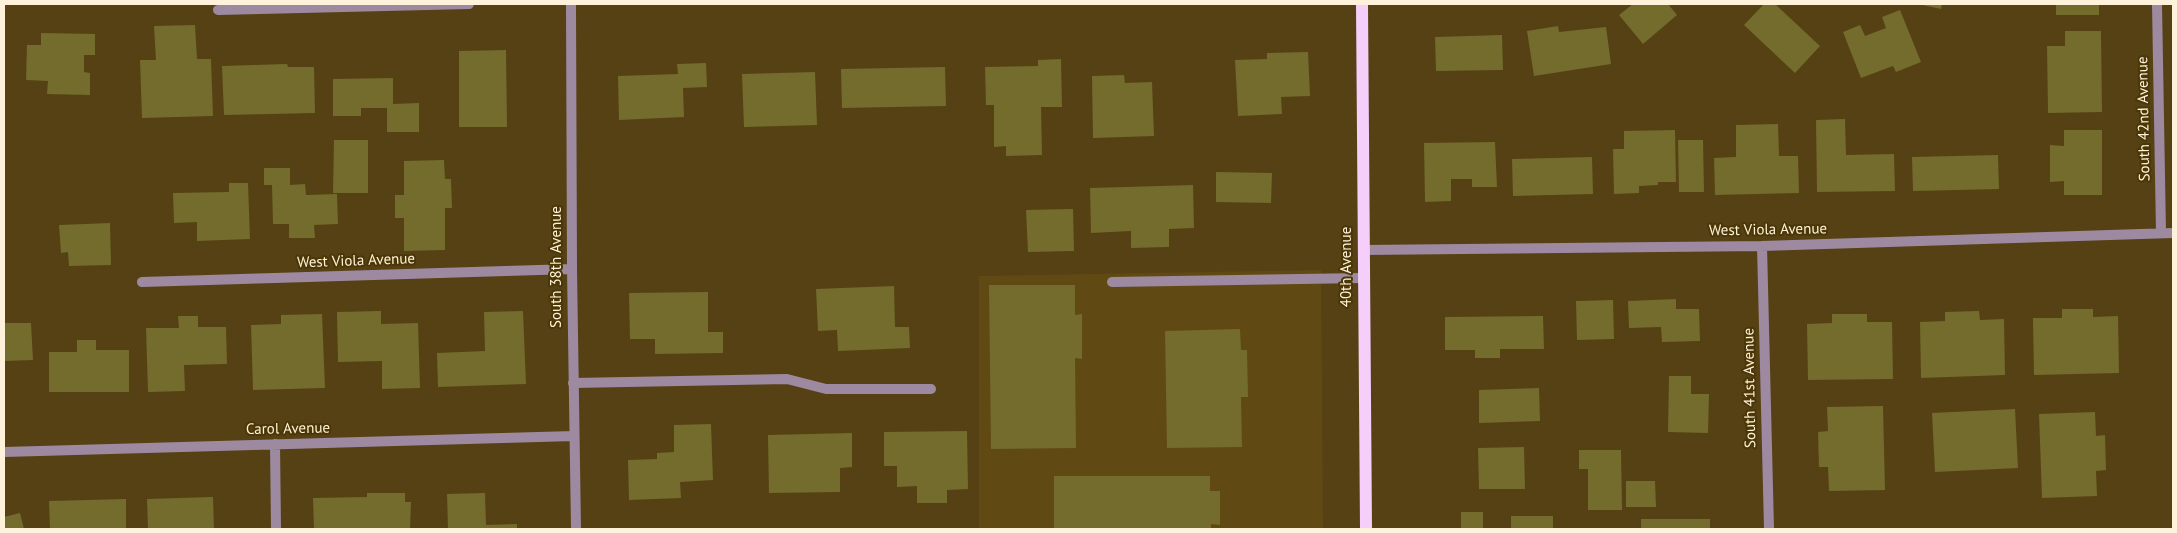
<!DOCTYPE html>
<style>
body{margin:0}
#map{position:relative;width:2177px;height:533px;overflow:hidden;background:#564114;font-family:"PT Sans",sans-serif}
canvas{display:block}
.frame{position:absolute;inset:0;border:5px solid #fef2da;pointer-events:none}
</style>
<div id="map">
<canvas width="2177" height="533"></canvas>
<div class="frame"></div>
</div>
<script>
const ctx = document.querySelector('canvas').getContext('2d');
ctx.lineJoin = 'round';
function fill(path, color) {
  ctx.fillStyle = color;
  ctx.fill(path, 'evenodd');
}
function stroke(path, color, width, dash) {
  ctx.strokeStyle = color;
  ctx.lineWidth = width;
  ctx.lineCap = dash ? 'butt' : 'round';
  ctx.setLineDash(dash || []);
  ctx.stroke(path);
}
function drawText(font, color, halo, rows, align = 'center') {
  ctx.font = font + ' "PT Sans",sans-serif';
  ctx.lineWidth = 4;
  ctx.setLineDash([]);
  ctx.textBaseline = 'middle';
  ctx.strokeStyle = halo;
  ctx.fillStyle = color;
  for (const [text, x, y, turn = 0] of rows) {
    ctx.save();
    ctx.translate(x, y);
    ctx.rotate((+turn || 0) * Math.PI / 180);
    ctx.textAlign = isNaN(turn) ? turn : align;
    if (halo) ctx.strokeText(text, 0, 0);
    ctx.fillText(text, 0, 0);
    ctx.restore();
  }
}
fill(new Path2D(`
 M 1321,270 L 1323,529 L 979,529 L 979,276 Z`), '#614914');
fill(new Path2D(`
 M 1633,4 L 1668,4 L 1677,15 L 1643,44 L 1619,15 Z
 M 1764,4 L 1775,4 L 1820,46 L 1795,73 L 1744,25 Z
 M 1918,4 L 1942,4 L 1941,9 Z
 M 2056,4 L 2099,4 L 2099,15 L 2056,15 Z
 M 1900,10 L 1921,62 L 1896,72 L 1893,66 L 1861,78 L 1843,32 L 1860,25 L 1865,36 L 1886,28 L 1882,17 Z
 M 195,25 L 197,59 L 211,59 L 213,116 L 142,118 L 140,60 L 156,60 L 154,26 Z
 M 1558,26 L 1559,32 L 1606,27 L 1611,64 L 1534,76 L 1527,31 Z
 M 2065,31 L 2101,31 L 2102,112 L 2048,113 L 2047,46 L 2065,46 Z
 M 41,33 L 95,34 L 95,55 L 84,55 L 84,72 L 90,73 L 90,95 L 47,94 L 48,81 L 26,80 L 27,45 L 41,45 Z
 M 1502,35 L 1503,70 L 1436,71 L 1435,37 Z
 M 506,50 L 507,127 L 459,127 L 459,51 Z
 M 1308,52 L 1310,96 L 1281,97 L 1282,114 L 1238,116 L 1235,60 L 1267,59 L 1267,53 Z
 M 1061,59 L 1062,107 L 1041,107 L 1042,155 L 1006,156 L 1006,146 L 994,147 L 994,105 L 986,105 L 985,67 L 1038,66 L 1038,60 Z
 M 706,63 L 707,87 L 683,88 L 684,117 L 619,120 L 618,76 L 678,74 L 677,64 Z
 M 287,64 L 288,67 L 314,67 L 315,113 L 224,115 L 222,66 Z
 M 945,67 L 946,106 L 842,108 L 841,69 Z
 M 815,72 L 817,125 L 744,127 L 742,74 Z
 M 1124,75 L 1125,83 L 1152,82 L 1154,136 L 1093,138 L 1092,76 Z
 M 393,78 L 393,104 L 419,103 L 419,132 L 387,132 L 387,108 L 361,108 L 361,116 L 333,116 L 333,79 Z
 M 1845,119 L 1846,155 L 1894,154 L 1895,191 L 1817,192 L 1816,120 Z
 M 1778,124 L 1779,156 L 1798,156 L 1799,193 L 1715,195 L 1714,158 L 1736,157 L 1736,125 Z
 M 1675,130 L 1676,182 L 1658,182 L 1658,185 L 1639,186 L 1639,193 L 1614,194 L 1613,149 L 1624,149 L 1624,131 Z
 M 2064,130 L 2102,130 L 2102,195 L 2064,195 L 2064,181 L 2050,182 L 2050,145 L 2064,146 Z
 M 334,140 L 368,140 L 368,193 L 333,193 Z
 M 1678,140 L 1703,140 L 1704,192 L 1679,192 Z
 M 1495,142 L 1497,187 L 1472,187 L 1472,179 L 1451,179 L 1451,201 L 1425,202 L 1424,143 Z
 M 1998,155 L 1999,189 L 1913,191 L 1912,157 Z
 M 1592,157 L 1593,194 L 1513,196 L 1512,159 Z
 M 444,160 L 445,179 L 451,179 L 452,208 L 445,208 L 445,250 L 404,251 L 404,218 L 395,218 L 395,195 L 404,195 L 404,161 Z
 M 264,168 L 290,168 L 290,185 L 305,184 L 306,195 L 337,194 L 338,224 L 314,225 L 315,238 L 289,238 L 289,224 L 273,224 L 272,185 L 264,185 Z
 M 1216,172 L 1272,173 L 1271,203 L 1216,202 Z
 M 229,183 L 248,183 L 250,239 L 197,241 L 197,222 L 174,223 L 173,193 L 229,192 Z
 M 1193,185 L 1194,228 L 1169,229 L 1169,247 L 1131,248 L 1131,231 L 1091,233 L 1090,188 Z
 M 1073,209 L 1074,251 L 1028,252 L 1026,210 Z
 M 110,223 L 111,265 L 69,266 L 68,252 L 61,253 L 59,225 Z
 M 989,285 L 1075,285 L 1075,315 L 1082,314 L 1082,359 L 1075,358 L 1076,448 L 991,449 Z
 M 894,286 L 895,327 L 909,327 L 910,348 L 838,351 L 837,330 L 818,331 L 816,289 Z
 M 708,292 L 708,332 L 723,332 L 723,353 L 655,354 L 655,339 L 630,339 L 629,293 Z
 M 1676,299 L 1676,309 L 1699,309 L 1700,341 L 1662,342 L 1661,327 L 1629,328 L 1628,301 Z
 M 1613,300 L 1614,339 L 1577,340 L 1576,301 Z
 M 2062,309 L 2093,309 L 2093,317 L 2118,316 L 2119,373 L 2034,375 L 2033,318 L 2062,318 Z
 M 381,311 L 381,324 L 418,323 L 420,388 L 382,389 L 382,361 L 338,362 L 337,312 Z
 M 523,311 L 526,384 L 438,387 L 437,353 L 485,351 L 484,312 Z
 M 1979,311 L 1980,320 L 2004,319 L 2005,375 L 1921,378 L 1920,322 L 1945,321 L 1945,312 Z
 M 322,314 L 325,388 L 253,390 L 251,325 L 281,324 L 281,315 Z
 M 1832,314 L 1867,314 L 1867,322 L 1892,322 L 1893,379 L 1808,380 L 1807,324 L 1832,323 Z
 M 178,316 L 198,316 L 198,327 L 226,327 L 227,364 L 184,365 L 185,391 L 148,392 L 146,328 L 179,328 Z
 M 1543,316 L 1544,349 L 1500,349 L 1500,358 L 1475,358 L 1475,350 L 1445,350 L 1445,317 Z
 M 4,323 L 31,323 L 33,360 L 4,361 Z
 M 1240,329 L 1241,350 L 1247,350 L 1248,397 L 1241,397 L 1242,447 L 1167,448 L 1165,331 Z
 M 77,340 L 96,340 L 96,350 L 129,350 L 129,392 L 49,392 L 49,352 L 77,352 Z
 M 1669,376 L 1691,376 L 1691,394 L 1709,394 L 1708,433 L 1668,432 Z
 M 1539,388 L 1540,421 L 1479,423 L 1479,390 Z
 M 1883,406 L 1885,490 L 1829,491 L 1828,467 L 1819,467 L 1818,432 L 1828,431 L 1827,407 Z
 M 2015,409 L 2018,468 L 1935,472 L 1932,413 Z
 M 2095,412 L 2096,436 L 2105,435 L 2106,470 L 2096,471 L 2097,496 L 2042,498 L 2039,414 Z
 M 711,424 L 713,480 L 680,482 L 681,498 L 629,500 L 628,460 L 657,459 L 657,453 L 674,452 L 674,425 Z
 M 967,431 L 968,489 L 947,490 L 947,503 L 917,503 L 917,486 L 897,487 L 897,466 L 884,466 L 884,432 Z
 M 852,433 L 852,467 L 840,468 L 840,492 L 769,493 L 768,435 Z
 M 1524,447 L 1525,489 L 1479,489 L 1478,448 Z
 M 1579,450 L 1621,450 L 1622,510 L 1588,510 L 1588,469 L 1579,469 Z
 M 1054,476 L 1210,476 L 1210,491 L 1220,491 L 1220,525 L 1211,524 L 1211,529 L 1054,529 Z
 M 1626,481 L 1655,481 L 1656,507 L 1626,507 Z
 M 367,493 L 405,493 L 405,502 L 411,502 L 410,529 L 314,529 L 313,498 L 367,497 Z
 M 485,493 L 486,525 L 517,524 L 517,529 L 448,529 L 447,494 Z
 M 213,497 L 214,529 L 148,529 L 147,499 Z
 M 126,499 L 126,529 L 50,529 L 49,501 Z
 M 1461,512 L 1483,512 L 1483,529 L 1461,529 Z
 M 20,513 L 24,529 L 4,529 L 4,517 Z
 M 1511,516 L 1553,516 L 1553,529 L 1511,529 Z
 M 1641,519 L 1710,519 L 1710,529 L 1641,529 Z`), '#736c2c');
stroke(new Path2D(`
 M 1112,282 L 1363,278
 M 573,383 L 787,379 L 826,389 L 931,389`), '#9e8aa0', 10);
stroke(new Path2D(`
 M 571,4 L 572,269 L 576,529
 M 2157,4 L 2161,233
 M 218,10 L 469,4
 M 1762,246 L 1769,529
 M 1363,250 L 1762,246 L 2173,233
 M 142,282 L 572,269
 M 275,444 L 276,529
 M 4,452 L 574,436`), '#9e8aa0', 10);
stroke(new Path2D(`
 M 1362,4 L 1366,529`), '#f6cefa', 12);
drawText('15px', '#fef2da', '#4b3606', [
 ["South 42nd Avenue",2144,119,-91],
 ["West Viola Avenue",1768,230,-1],
 ["West Viola Avenue",356,261,-2],
 ["South 38th Avenue",557,267,-90],
 ["40th Avenue",1347,267,-90],
 ["South 41st Avenue",1750,388,-91],
 ["Carol Avenue",288,429,-1]
]);
</script>
